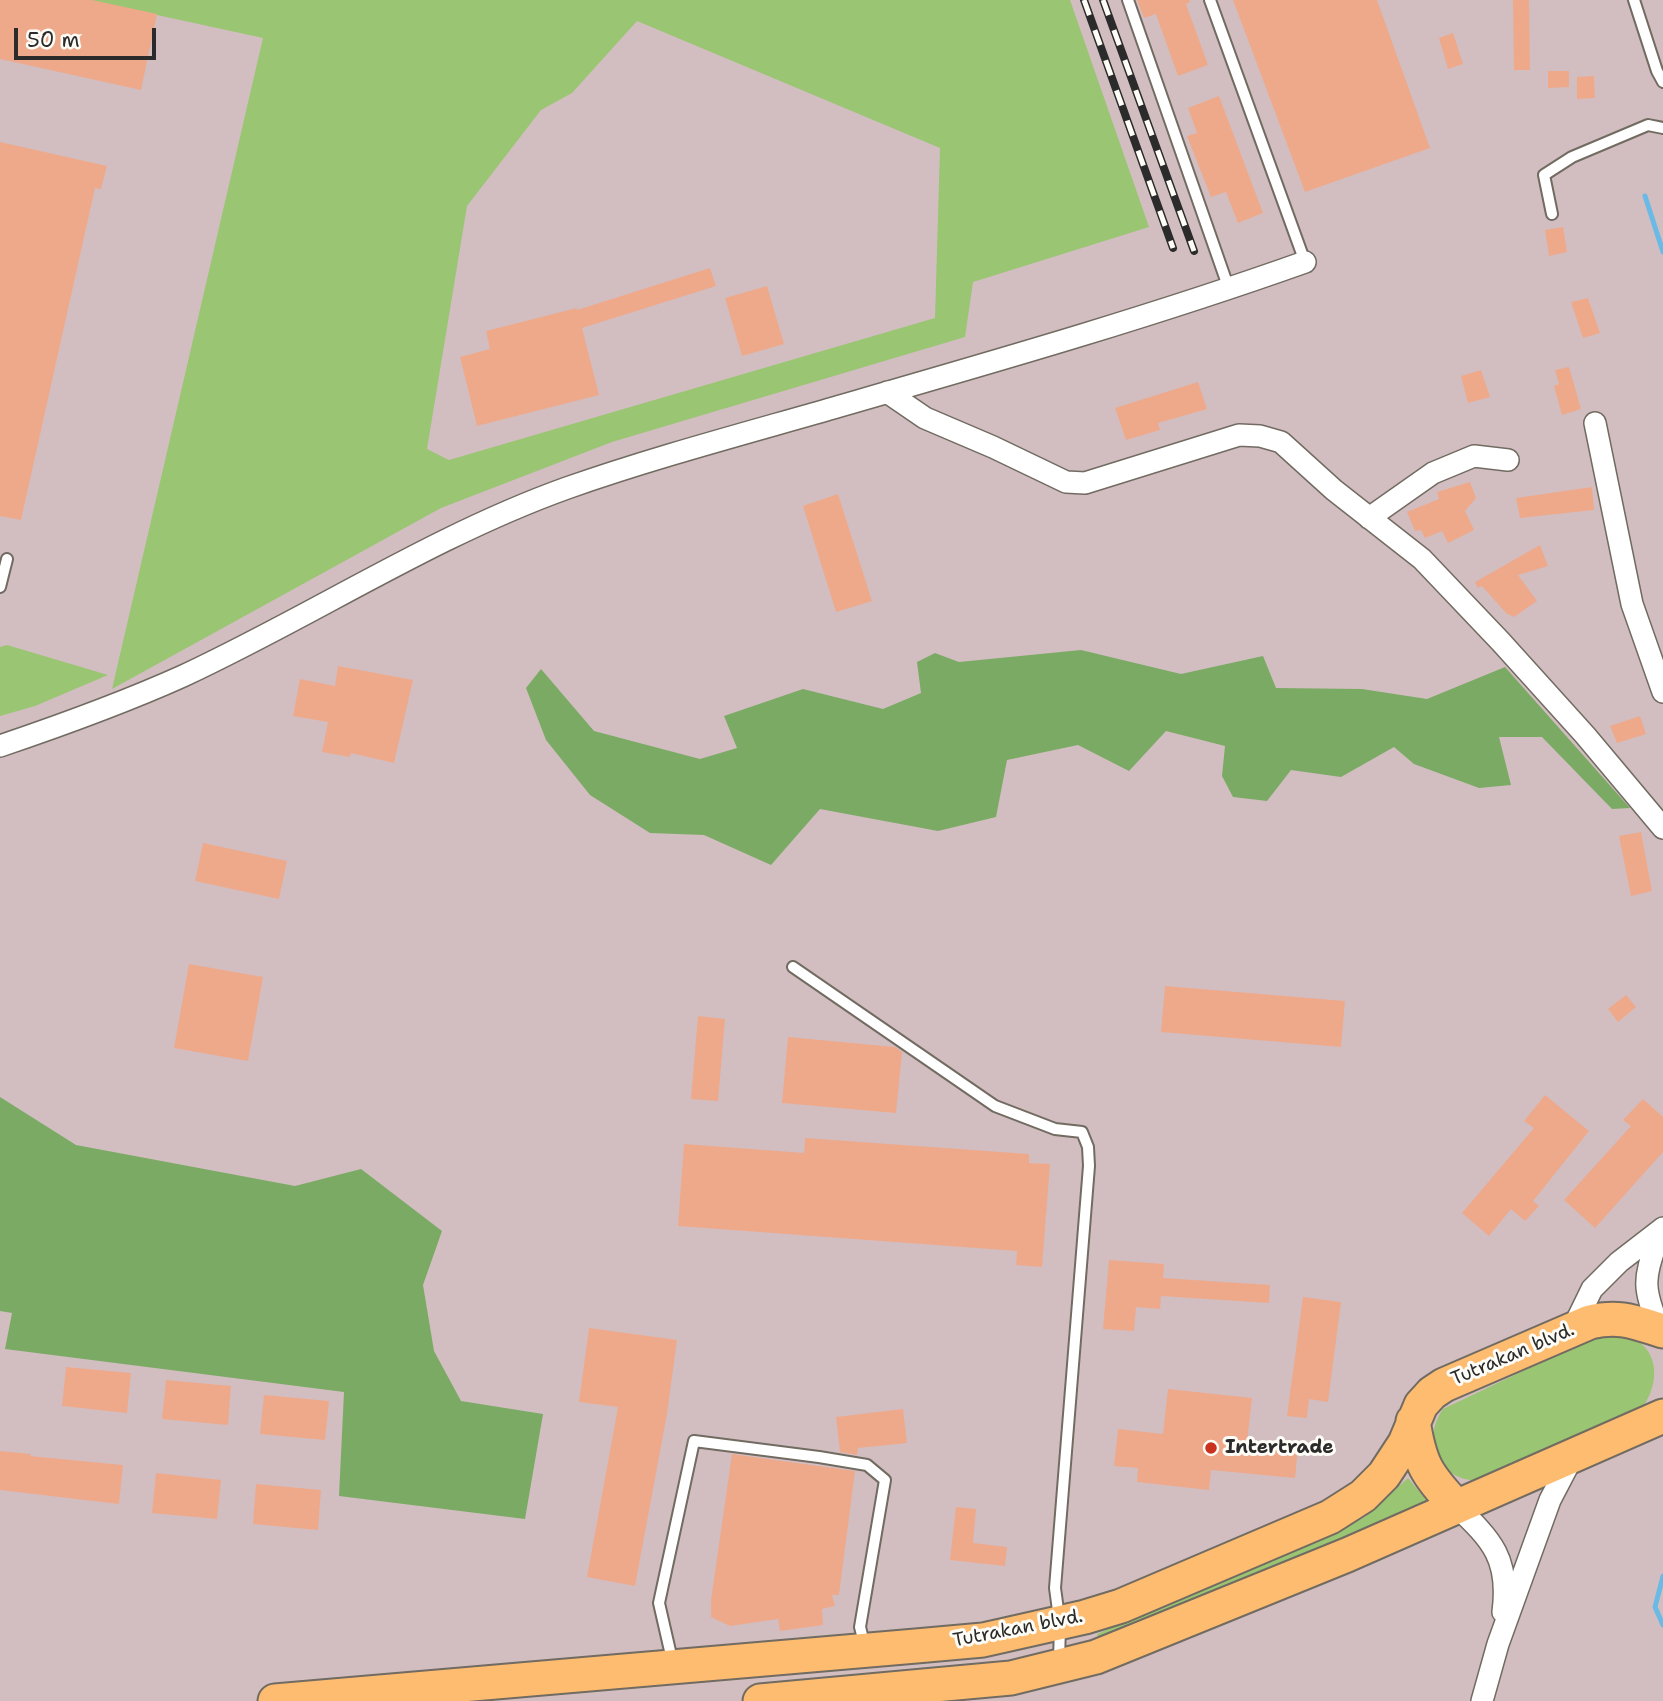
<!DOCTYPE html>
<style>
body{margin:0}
#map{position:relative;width:1663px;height:1701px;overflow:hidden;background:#f3e2c5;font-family:"Shantell Sans",sans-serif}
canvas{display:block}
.scale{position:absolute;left:14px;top:28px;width:142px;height:32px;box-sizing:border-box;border:4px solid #2b2b2b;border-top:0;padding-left:9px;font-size:21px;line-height:24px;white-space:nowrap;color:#2b2b2b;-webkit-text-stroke:5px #fdfcf7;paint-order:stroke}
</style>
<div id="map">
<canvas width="1663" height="1701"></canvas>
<div class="scale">50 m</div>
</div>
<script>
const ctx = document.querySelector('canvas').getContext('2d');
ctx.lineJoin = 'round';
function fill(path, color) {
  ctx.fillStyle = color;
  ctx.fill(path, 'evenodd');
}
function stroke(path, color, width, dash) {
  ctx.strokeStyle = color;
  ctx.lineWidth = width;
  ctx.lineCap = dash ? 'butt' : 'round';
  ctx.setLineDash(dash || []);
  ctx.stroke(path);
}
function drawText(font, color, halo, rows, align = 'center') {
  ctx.font = font + ' "Shantell Sans",sans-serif';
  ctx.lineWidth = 6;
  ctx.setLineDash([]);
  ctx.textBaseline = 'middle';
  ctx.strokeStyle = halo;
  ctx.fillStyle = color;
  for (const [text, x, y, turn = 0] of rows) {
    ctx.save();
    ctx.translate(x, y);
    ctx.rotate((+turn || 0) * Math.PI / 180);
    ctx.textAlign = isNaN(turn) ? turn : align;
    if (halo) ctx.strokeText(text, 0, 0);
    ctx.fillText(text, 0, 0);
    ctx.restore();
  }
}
fill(new Path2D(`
 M 0,0 L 1663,0 L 1663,1701 L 0,1701 Z`), '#d2bec1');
fill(new Path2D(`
 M 88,0 L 1070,0 L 1149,227 L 973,282 L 965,337 L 612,442 L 441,508 L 112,689 L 263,38 ZM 637,21 L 940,148 L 935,318 L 449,460 L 427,449 L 467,206 L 541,110 L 572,93 Z
 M 7,645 L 108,675 L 35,706 L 0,716 L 0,647 Z
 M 1610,1333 C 1617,1335 1626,1336 1632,1338 C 1663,1352 1658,1391 1639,1411 L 1481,1481 C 1439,1481 1420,1443 1443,1409 L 1588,1340 Z
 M 1408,1478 L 1427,1501 L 1424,1508 L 1110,1639 L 1098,1638 L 1097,1634 L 1338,1531 L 1365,1517 Z`), '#9ac572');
fill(new Path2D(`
 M 1081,650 L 1181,674 L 1263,656 L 1276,688 L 1362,689 L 1427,699 L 1505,667 L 1630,808 L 1612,809 L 1542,737 L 1499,737 L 1511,785 L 1479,788 L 1414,764 L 1394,747 L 1341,777 L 1291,770 L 1267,801 L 1233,797 L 1222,776 L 1225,746 L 1166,731 L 1129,771 L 1078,745 L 1007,760 L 996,817 L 938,831 L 820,809 L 771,865 L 704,835 L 650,833 L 590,795 L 546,740 L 526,688 L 541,669 L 594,731 L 700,759 L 737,748 L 724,716 L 803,689 L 883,709 L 921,693 L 917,662 L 935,653 L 959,662 Z
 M 0,1097 L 76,1145 L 295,1186 L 361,1169 L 442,1231 L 423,1285 L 434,1351 L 461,1401 L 543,1414 L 525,1519 L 339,1496 L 344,1392 L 5,1349 L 12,1313 L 0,1311 Z`), '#7baa64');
stroke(new Path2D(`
 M 1645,196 L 1663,252
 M 1663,1576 L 1655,1607 L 1663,1625`), '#6bbae6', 5);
fill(new Path2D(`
 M 0,0 L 92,0 L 157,14 L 141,90 L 0,59 Z
 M 1137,0 L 1189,0 L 1190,2 L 1186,4 L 1208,65 L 1178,76 L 1156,14 L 1144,18 Z
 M 1233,0 L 1377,0 L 1430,148 L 1305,192 Z
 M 1513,0 L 1529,0 L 1530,70 L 1514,70 Z
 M 1453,33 L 1463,64 L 1448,69 L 1439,38 Z
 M 1548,71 L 1569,71 L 1569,87 L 1548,88 Z
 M 1594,76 L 1595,98 L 1577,99 L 1577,77 Z
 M 1219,96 L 1263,213 L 1238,223 L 1226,192 L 1211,197 L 1187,136 L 1197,133 L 1188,108 Z
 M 0,142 L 107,166 L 101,189 L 95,188 L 21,520 L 0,516 Z
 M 1563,227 L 1567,252 L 1549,256 L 1545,230 Z
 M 710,268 L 716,286 L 582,328 L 599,395 L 477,426 L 460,357 L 490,349 L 486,331 L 577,308 L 577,310 Z
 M 767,286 L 784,344 L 742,356 L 725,298 Z
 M 1588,298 L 1600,333 L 1583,338 L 1571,302 Z
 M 1569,367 L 1581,409 L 1562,415 L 1554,386 L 1559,384 L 1555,370 Z
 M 1481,370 L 1490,397 L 1468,403 L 1461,376 Z
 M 1198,382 L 1207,409 L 1158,423 L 1160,430 L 1126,440 L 1115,408 Z
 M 1470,482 L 1476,498 L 1465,511 L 1474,530 L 1448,543 L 1442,531 L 1425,538 L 1421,530 L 1415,531 L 1407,512 L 1439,499 L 1437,492 Z
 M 1592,487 L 1594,510 L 1520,518 L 1516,498 Z
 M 838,494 L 872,601 L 836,612 L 803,506 Z
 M 1540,545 L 1548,566 L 1518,575 L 1537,601 L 1514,617 L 1506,613 L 1482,586 L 1478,588 L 1475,582 Z
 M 338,666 L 413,680 L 394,763 L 351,753 L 350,757 L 322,752 L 328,722 L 293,716 L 300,679 L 335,686 Z
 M 1640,716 L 1646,734 L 1617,743 L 1610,726 Z
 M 1641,832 L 1652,891 L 1631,896 L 1619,836 Z
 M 203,843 L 287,861 L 279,899 L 195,881 Z
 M 189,964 L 263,977 L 248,1061 L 174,1048 Z
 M 1165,986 L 1345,1001 L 1341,1047 L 1161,1032 Z
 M 1626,995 L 1636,1007 L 1618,1022 L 1608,1009 Z
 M 698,1016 L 725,1019 L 718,1101 L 691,1099 Z
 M 788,1037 L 895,1047 L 902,1052 L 896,1113 L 782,1103 Z
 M 1545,1095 L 1589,1131 L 1533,1201 L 1539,1206 L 1525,1221 L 1511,1209 L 1489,1236 L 1462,1213 L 1534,1128 L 1524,1121 Z
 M 1643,1099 L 1663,1117 L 1663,1152 L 1595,1228 L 1564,1200 L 1631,1126 L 1623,1120 Z
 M 805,1138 L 1029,1154 L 1029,1163 L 1050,1164 L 1042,1267 L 1016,1265 L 1017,1251 L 678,1226 L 684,1144 L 804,1153 Z
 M 1109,1260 L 1164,1264 L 1163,1278 L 1270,1285 L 1269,1303 L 1161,1296 L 1160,1309 L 1136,1307 L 1134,1331 L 1103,1329 Z
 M 1303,1297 L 1341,1302 L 1328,1402 L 1309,1399 L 1307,1418 L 1287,1416 Z
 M 589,1328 L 677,1340 L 667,1414 L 635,1586 L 587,1577 L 618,1407 L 579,1402 Z
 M 66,1367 L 131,1373 L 127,1413 L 62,1406 Z
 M 166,1380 L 231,1386 L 228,1425 L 162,1419 Z
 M 1168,1389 L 1252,1398 L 1247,1442 L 1298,1447 L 1295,1478 L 1211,1470 L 1209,1490 L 1137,1482 L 1138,1468 L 1114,1466 L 1118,1429 L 1163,1434 Z
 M 264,1395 L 329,1401 L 325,1440 L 260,1434 Z
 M 903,1409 L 907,1443 L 858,1448 L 857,1455 L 840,1452 L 836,1417 Z
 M 0,1451 L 31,1454 L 30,1456 L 123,1465 L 119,1504 L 0,1490 Z
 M 732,1454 L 855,1471 L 839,1595 L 832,1595 L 835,1606 L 822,1609 L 823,1625 L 780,1631 L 778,1619 L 730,1626 L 711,1617 L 711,1600 Z
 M 156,1473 L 221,1480 L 217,1519 L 152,1513 Z
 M 256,1484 L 321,1490 L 318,1530 L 253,1524 Z
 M 956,1507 L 976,1509 L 973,1543 L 1007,1547 L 1005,1566 L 950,1560 Z`), '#eea98b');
const lane = new Path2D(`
 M 1128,0 L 1229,289
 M 1210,0 L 1305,262
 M 1634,0 L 1657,71 L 1663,82
 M 1552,214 L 1544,175 L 1572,157 L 1648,125 L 1663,128
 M 0,587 L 7,559
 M 793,967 L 995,1106 L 1055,1129 L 1082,1132 L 1088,1147 L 1089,1166 L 1055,1588 L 1060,1625 L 1059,1661
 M 673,1664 L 659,1603 L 694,1441 L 819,1457 L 867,1465 L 885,1480 L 860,1627 L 865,1647`);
const street = new Path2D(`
 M 887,392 L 925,418 L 993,447 L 1066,482 L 1085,483 L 1239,435 L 1260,436 L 1281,442 L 1334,490 L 1422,559 L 1501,642 L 1585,735 L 1663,828
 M 1595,423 L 1632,604 L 1663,692
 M 1369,518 L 1433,473 L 1474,456 L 1508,460
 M 0,746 C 62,725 123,703 183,676 C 312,616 433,536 567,488 C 647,460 728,438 809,415 C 975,367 1142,320 1305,262
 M 1572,1330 L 1592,1289 L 1619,1262 L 1663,1228
 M 1660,1330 C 1640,1283 1645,1278 1660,1231
 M 1456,1506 C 1492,1540 1510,1559 1503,1612
 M 1482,1701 L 1498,1644 L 1550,1500 L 1573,1456`);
const primary = new Path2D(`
 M 1413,1421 C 1420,1464 1426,1474 1456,1506
 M 275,1701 L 916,1646 L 983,1640 L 1085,1617 L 1121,1606 L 1330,1517 L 1363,1496 L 1384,1475 L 1405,1443 L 1421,1405 L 1432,1393 L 1444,1385 L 1590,1322 C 1620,1315 1634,1322 1663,1331
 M 760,1701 L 1011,1678 L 1096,1657 L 1347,1555 L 1663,1416`);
stroke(lane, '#716b61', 14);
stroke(street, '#716b61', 24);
stroke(primary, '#716b61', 37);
stroke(lane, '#fff', 10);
stroke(street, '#fff', 21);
stroke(primary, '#fdbc70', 33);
const rail = new Path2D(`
 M 1084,0 L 1173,248
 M 1103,0 L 1194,251`);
stroke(rail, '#2b2b2b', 8);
stroke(rail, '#fdfcf7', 5, [16]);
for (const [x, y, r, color] of [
 [1211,1448,7,"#c8321e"]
]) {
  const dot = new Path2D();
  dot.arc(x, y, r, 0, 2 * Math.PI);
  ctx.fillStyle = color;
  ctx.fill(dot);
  stroke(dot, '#fdfcf7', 2.5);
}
drawText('19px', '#2b2b2b', '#fdfcf7', [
 ["Tutrakan blvd.",1513,1355,-23],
 ["Tutrakan blvd.",1018,1629,-11]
]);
drawText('bold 19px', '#2b2b2b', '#fdfcf7', [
 ["Intertrade",1225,1448]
], 'left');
</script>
